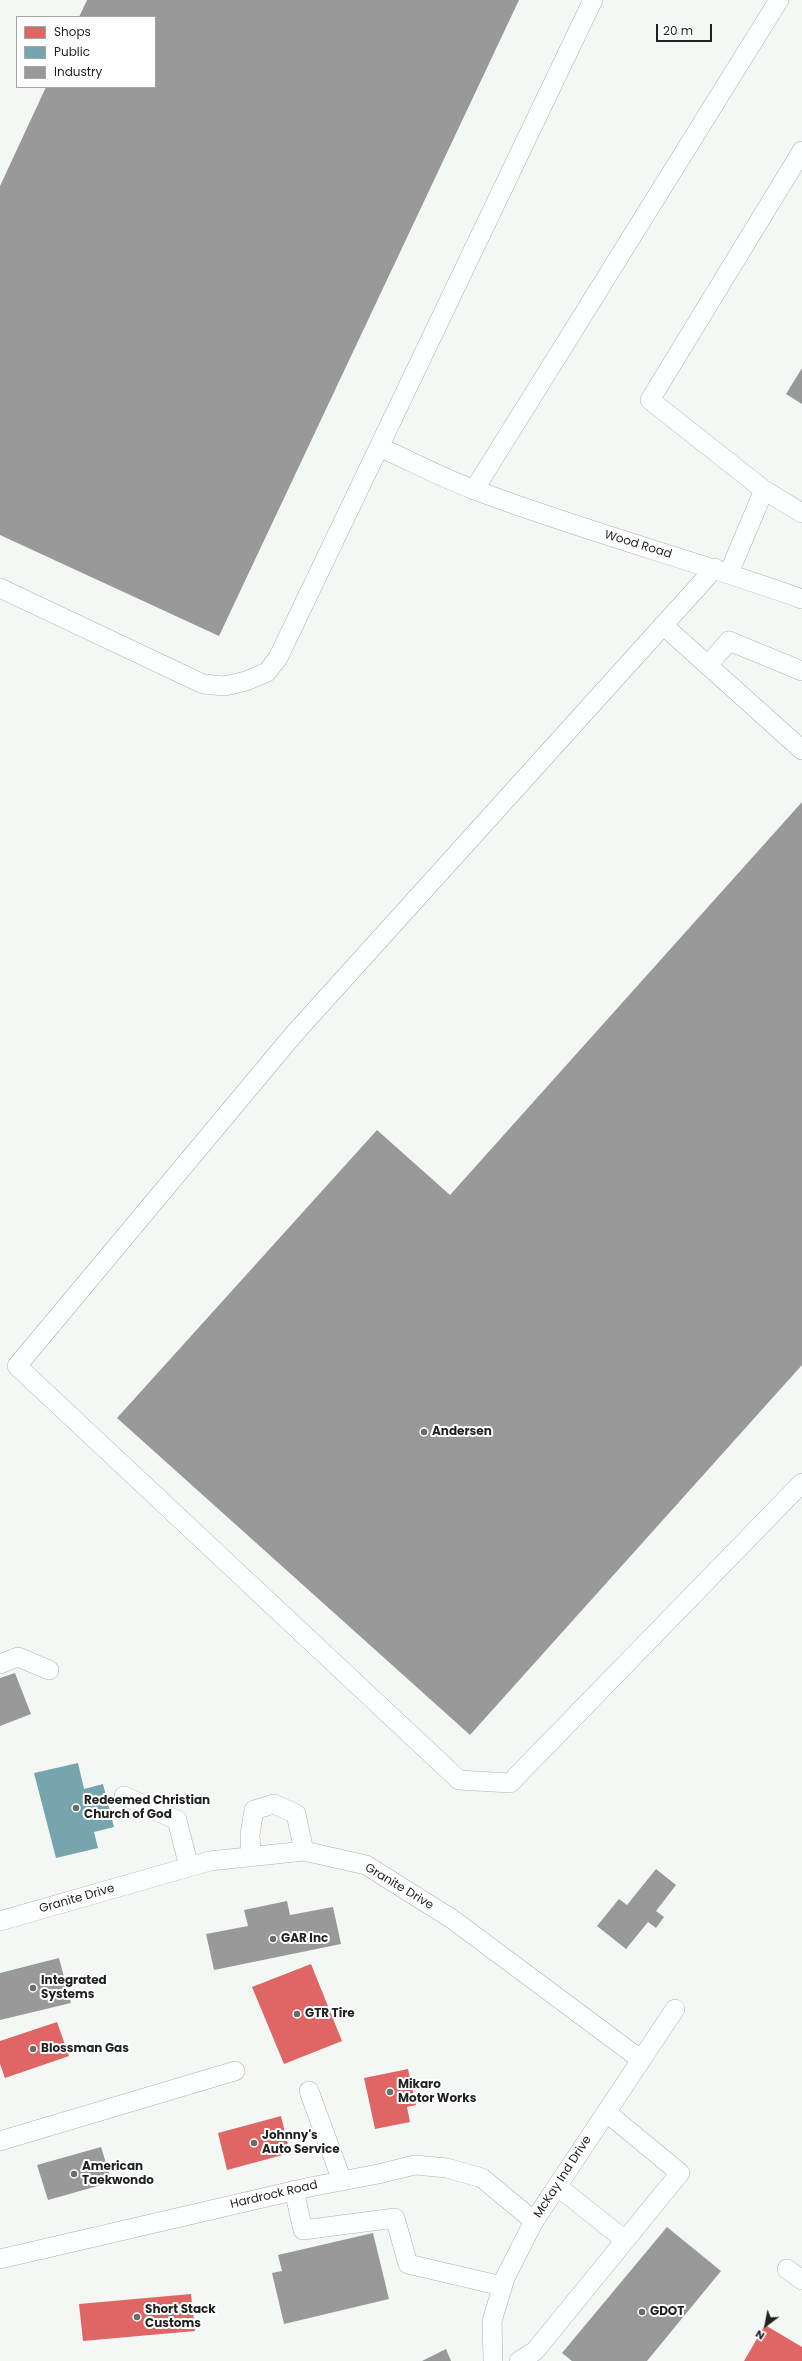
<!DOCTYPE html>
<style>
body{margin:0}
#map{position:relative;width:802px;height:2361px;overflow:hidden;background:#f3f8f5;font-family:Poppins,sans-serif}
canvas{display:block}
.legend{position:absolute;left:16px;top:16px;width:140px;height:72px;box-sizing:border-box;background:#fff;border:1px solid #a5a7a6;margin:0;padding:5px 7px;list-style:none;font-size:12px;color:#1f2220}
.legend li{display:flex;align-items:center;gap:8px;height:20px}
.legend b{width:20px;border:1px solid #a5a7a6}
.north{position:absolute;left:746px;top:2305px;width:40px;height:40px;-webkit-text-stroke:3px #fff;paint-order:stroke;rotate:212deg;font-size:11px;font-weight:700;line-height:16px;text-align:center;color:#1f2220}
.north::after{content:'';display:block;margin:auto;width:14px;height:18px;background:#1f2220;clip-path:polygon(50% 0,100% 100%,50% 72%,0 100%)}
.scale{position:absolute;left:656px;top:24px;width:56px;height:18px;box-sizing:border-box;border:2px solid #1f2220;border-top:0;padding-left:5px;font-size:12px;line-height:14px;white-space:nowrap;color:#1f2220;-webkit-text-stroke:3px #fff;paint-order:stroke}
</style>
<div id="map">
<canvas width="802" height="2361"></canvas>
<ul class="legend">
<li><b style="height:11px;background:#e06666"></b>Shops</li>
<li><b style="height:11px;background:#76a5af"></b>Public</li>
<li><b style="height:11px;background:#999"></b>Industry</li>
</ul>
<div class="north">N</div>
<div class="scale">20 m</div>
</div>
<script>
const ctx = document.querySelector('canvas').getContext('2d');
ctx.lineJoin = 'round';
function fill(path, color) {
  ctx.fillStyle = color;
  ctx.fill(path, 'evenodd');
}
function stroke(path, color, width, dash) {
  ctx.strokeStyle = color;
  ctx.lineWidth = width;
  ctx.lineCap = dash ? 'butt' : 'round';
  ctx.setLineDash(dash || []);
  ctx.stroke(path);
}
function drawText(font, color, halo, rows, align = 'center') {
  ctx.font = font + ' Poppins,sans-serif';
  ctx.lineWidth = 4;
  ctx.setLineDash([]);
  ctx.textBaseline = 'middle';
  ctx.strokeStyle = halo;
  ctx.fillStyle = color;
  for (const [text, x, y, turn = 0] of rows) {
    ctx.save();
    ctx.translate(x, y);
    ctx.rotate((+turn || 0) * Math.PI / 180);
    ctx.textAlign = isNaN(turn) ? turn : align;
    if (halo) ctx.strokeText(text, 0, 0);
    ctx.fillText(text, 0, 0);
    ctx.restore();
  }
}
fill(new Path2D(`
 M 311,1964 L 342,2041 L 284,2064 L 252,1987 Z
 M 57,2022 L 69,2056 L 5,2078 L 0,2064 L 0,2041 Z
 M 408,2069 L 416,2105 L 407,2107 L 410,2122 L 375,2129 L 364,2078 Z
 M 281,2116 L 290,2153 L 227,2170 L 218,2133 Z
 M 191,2294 L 195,2331 L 83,2341 L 79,2304 Z
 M 765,2325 L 802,2347 L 802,2361 L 744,2361 Z`), '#e06666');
fill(new Path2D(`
 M 78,1763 L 84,1789 L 103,1784 L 114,1827 L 94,1832 L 98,1848 L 56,1858 L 34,1773 Z`), '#76a5af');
fill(new Path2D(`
 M 87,0 L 519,0 L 219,636 L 0,535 L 0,186 L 46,87 L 155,87 L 155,17 L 79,17 Z
 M 802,368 L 802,404 L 786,394 Z
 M 802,802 L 802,1365 L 470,1735 L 117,1418 L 377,1130 L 450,1195 Z
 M 15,1673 L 31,1714 L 0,1726 L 0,1678 Z
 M 656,1869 L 676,1885 L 656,1911 L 664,1917 L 656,1928 L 648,1922 L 626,1949 L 597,1926 L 619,1899 L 627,1905 Z
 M 287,1901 L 290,1915 L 333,1907 L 341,1944 L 214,1970 L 206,1934 L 248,1926 L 244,1910 Z
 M 59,1958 L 71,2003 L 0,2020 L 0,1973 Z
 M 101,2147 L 112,2182 L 48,2200 L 37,2165 Z
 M 667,2227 L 721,2271 L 647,2361 L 572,2361 L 562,2353 Z
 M 373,2233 L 389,2299 L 284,2324 L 272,2273 L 282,2271 L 278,2255 Z
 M 446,2349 L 451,2361 L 422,2361 Z`), '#999');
const minor = new Path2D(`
 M 379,447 C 411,461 442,478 475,490 C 583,531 694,560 802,599
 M 474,490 L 779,0
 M 764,490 L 802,513
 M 715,568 L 294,1034 L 17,1366 L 459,1780 L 510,1783 L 802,1483
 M 729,573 L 764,490 L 650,400 L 802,151
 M 0,588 L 203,684 L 225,686 L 246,681 L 267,672 L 278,658 L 593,0
 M 663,625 L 802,750
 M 708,665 L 729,641 L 802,671
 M 0,1664 L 18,1657 L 49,1670
 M 124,1796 L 177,1820 L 189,1867
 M 251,1857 L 250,1835 L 254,1810 L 274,1804 L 296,1814 L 304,1851
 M 0,1921 L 210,1861 L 304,1851 L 366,1865 L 452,1919 L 640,2059
 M 309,2091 L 342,2181
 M 0,2141 L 235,2071
 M 557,2186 L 625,2240
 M 294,2190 L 303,2230 L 395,2218 L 408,2264 L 502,2286
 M 0,2259 L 310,2187 L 378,2174 L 415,2165 L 447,2168 L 482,2178 L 534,2221
 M 787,2269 L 802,2280
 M 493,2361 L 492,2321 L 505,2278 L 534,2221 L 675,2009
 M 519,2361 L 535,2351 L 680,2173 L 606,2112`);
stroke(minor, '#aeb2af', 20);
stroke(minor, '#fdfefe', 19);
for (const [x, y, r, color] of [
 [424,1432,4,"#696d6b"],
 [76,1808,4,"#696d6b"],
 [273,1939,4,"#696d6b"],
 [33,1988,4,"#696d6b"],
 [297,2014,4,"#696d6b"],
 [33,2049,4,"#696d6b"],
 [390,2092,4,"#696d6b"],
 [254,2143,4,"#696d6b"],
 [74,2174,4,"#696d6b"],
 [642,2312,4,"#696d6b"],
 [137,2317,4,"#696d6b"]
]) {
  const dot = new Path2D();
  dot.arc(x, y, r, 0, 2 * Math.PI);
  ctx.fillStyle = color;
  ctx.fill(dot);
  stroke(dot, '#fff', 1.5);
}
drawText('12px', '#1f2220', '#fff', [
 ["Wood Road",638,545,17],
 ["Granite Drive",399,1887,31],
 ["Granite Drive",77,1899,-16],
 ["McKay Ind Drive",563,2177,-57],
 ["Hardrock Road",274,2195,-13]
]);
drawText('bold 12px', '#1f2220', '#fff', [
 ["Andersen",432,1432],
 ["Redeemed Christian",84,1801],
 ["Church of God",84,1815],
 ["GAR Inc",281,1939],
 ["Integrated",41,1981],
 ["Systems",41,1995],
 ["GTR Tire",305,2014],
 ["Blossman Gas",41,2049],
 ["Mikaro",398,2085],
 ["Motor Works",398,2099],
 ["Johnny's",262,2136],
 ["Auto Service",262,2150],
 ["American",82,2167],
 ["Taekwondo",82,2181],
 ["Short Stack",145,2310],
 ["Customs",145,2324],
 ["GDOT",650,2312]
], 'left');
</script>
